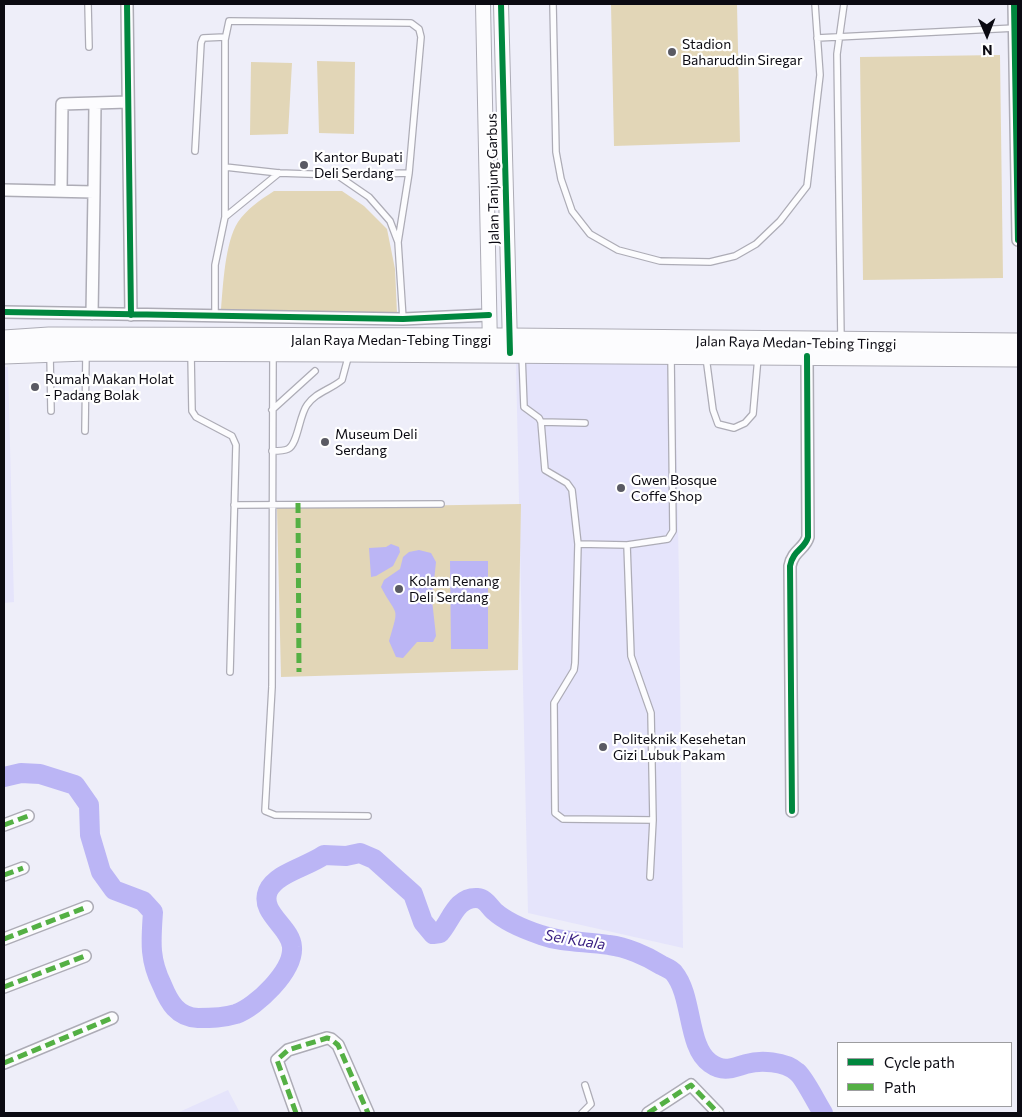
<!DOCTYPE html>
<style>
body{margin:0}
#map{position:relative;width:1022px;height:1117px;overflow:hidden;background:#eeeef9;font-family:Commissioner,sans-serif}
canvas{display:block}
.frame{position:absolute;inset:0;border:5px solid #0b0a12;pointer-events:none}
.legend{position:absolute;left:837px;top:1042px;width:175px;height:65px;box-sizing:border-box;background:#fff;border:1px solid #9d9da0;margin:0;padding:6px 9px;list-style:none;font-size:15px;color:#0b0a12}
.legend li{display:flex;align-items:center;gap:10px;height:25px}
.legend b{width:25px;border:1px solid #9d9da0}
.north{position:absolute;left:962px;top:10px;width:50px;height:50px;-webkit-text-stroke:4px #fff;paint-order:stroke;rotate:179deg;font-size:14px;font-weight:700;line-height:20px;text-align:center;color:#0b0a12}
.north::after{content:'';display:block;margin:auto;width:18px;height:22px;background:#0b0a12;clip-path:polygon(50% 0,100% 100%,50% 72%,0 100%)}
</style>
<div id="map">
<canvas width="1022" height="1117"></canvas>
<div class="frame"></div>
<ul class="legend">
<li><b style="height:6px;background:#00873e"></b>Cycle path</li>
<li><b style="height:6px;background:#54b044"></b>Path</li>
</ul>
<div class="north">N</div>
</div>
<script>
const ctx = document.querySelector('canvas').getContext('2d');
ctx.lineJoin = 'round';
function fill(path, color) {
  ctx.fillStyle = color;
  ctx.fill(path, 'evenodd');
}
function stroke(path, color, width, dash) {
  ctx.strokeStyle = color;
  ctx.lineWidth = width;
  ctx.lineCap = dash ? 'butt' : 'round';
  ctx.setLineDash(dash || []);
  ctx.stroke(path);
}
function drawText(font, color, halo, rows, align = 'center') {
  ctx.font = font + ' Commissioner,sans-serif';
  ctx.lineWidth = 4.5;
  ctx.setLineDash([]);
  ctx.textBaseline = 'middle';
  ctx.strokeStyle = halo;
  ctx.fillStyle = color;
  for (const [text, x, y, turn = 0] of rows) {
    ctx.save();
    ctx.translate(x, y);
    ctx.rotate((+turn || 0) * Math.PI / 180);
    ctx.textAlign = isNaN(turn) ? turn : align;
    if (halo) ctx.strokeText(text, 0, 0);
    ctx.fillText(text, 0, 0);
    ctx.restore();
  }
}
fill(new Path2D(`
 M 675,363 L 679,581 L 683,948 L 528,913 L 516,364 Z
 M 4,367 L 8,367 L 14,602 L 4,603 Z
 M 228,1090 L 240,1113 L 177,1113 Z`), '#e5e4fb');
fill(new Path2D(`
 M 611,4 L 737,4 L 740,142 L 614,146 Z
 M 1000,55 L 1003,278 L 863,280 L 860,57 Z
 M 317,61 L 355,62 L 354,134 L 319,133 Z
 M 251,62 L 292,63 L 288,134 L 250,135 Z
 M 274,191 L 342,191 L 364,206 L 387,229 L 395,269 L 397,313 L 221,310 C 223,286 225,242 238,222 C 247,209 260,200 274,191 Z
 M 521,504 L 518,670 L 281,677 L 277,508 Z`), '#e2d6b7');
fill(new Path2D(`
 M 391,544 L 399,547 L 400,552 L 393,566 L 376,576 L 371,577 L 369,548 L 386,547 Z
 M 419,550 L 431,553 L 436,562 L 432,600 L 436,636 L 433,642 L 417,642 L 403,658 L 396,657 L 389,641 C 400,604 397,618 381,587 L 384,580 L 400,569 L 403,557 L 409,552 Z
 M 450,561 L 488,561 L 488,649 L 451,649 Z`), '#bbb5f5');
stroke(new Path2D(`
 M 4,777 L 21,773 L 40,774 L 75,785 L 89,805 L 90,835 L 101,872 L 114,890 L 143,901 L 153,912 C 151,941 149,959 162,985 C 169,1002 177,1017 198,1018 C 211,1018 223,1018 236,1014 C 256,1007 294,971 292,947 C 291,927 259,913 268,891 C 276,873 307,867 324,855 L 346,856 L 360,853 L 374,859 L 413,894 L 423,922 L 433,934 L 440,933 C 451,921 456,897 477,898 C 486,899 488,905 494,911 C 506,922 526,930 541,935 C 563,943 586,941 609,945 C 626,947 647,956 661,965 C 665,967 671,969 674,973 C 693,996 687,1047 710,1063 C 724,1073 732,1068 746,1064 C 760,1060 785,1061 797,1072 C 804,1077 817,1104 823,1113`), '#bbb5f5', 20);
const service = new Path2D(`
 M 88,4 L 89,47
 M 553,4 L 556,152 L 561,179 L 572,211 L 590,234 L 618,250 L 660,261 L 710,262 L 735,256 L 756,244 L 780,221 L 807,186 L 820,75 L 815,4
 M 817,38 L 1015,28
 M 195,151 L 201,43 L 203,38 L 225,37
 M 337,175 L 409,173
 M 225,217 L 225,167
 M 398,242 L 409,173 L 421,37 L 419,29 L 411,23 L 229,21 L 225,40 L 225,167 L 279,173 L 337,175 L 369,197 L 390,221 L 398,242 L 403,319
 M 215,315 L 215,265 L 225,217 L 279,173
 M 841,339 L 837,54 L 844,4
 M 50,354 L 51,411
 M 191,354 L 192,411 L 196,417 L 232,436 L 236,445 L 230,672
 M 273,354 L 272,687 L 265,811 L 275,815 L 368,816
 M 522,355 L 524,407 L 539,418 L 541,422 L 545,470 L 567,483 L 572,490 L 578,544 L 575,663 L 574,670 L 554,703 L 555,813 L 563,819 L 653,820 L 650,877
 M 706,357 L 713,410 L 718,424 L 734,428 L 745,423 L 753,414 L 758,357
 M 272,410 L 315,371
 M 541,422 L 585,423
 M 85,431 L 86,354
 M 272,451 C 277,451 284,451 288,449 C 298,444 299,416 307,405 C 316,392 330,390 342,380 L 349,354
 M 234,505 L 441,504
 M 578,544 L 627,545 L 631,656 L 651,713 L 653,820
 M 627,545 L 668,539 L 673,531 L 671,356
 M 582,1113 L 591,1104 L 585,1085`);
const minor = new Path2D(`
 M 127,4 L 131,315
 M 1014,4 L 1018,240
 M 95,103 L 128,102
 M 4,190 L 94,192 L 95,103 L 62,104 L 61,191
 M 4,312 L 403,319 L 489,315
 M 92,314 L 94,192
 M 792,811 L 790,566 C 793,550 805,549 808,537 L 807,356
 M 4,825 L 28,816
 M 4,875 L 23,868
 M 4,939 L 87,907
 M 4,987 L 85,956
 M 4,1063 L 112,1018
 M 296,1113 L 277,1060 L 288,1050 L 327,1038 L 331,1039 L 338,1045 L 368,1113
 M 648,1113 L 691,1085 L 718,1113`);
const tertiary = new Path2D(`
 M 483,4 L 490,347
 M 501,4 L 510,345`);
const trunk = new Path2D(`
 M 4,340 L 49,337 L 510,338 L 1018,343
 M 4,354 L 86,351 L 349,352 L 1018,357`);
stroke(service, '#adacb6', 8);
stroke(minor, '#adacb6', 14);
stroke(tertiary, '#adacb6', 16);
stroke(trunk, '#adacb6', 21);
stroke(service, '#fcfcfe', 5.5);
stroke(minor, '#fcfcfe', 11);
stroke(tertiary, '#fcfcfe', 14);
stroke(trunk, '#fcfcfe', 19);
stroke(new Path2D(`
 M 298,503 L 299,672
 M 4,825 L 28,816
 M 4,875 L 23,868
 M 4,939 L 87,907
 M 4,987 L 85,956
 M 4,1063 L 112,1018
 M 296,1113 L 277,1060 L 288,1050 L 327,1038 L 331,1039 L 338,1045 L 368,1113
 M 648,1113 L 691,1085 L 718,1113`), '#54b044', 5, [10, 5]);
stroke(new Path2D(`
 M 127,4 L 131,315
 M 501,4 L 510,353
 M 1014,4 L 1018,240
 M 4,312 L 403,319 L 489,315
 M 792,811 L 790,566 C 793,550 805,549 808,537 L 807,356`), '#00873e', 6);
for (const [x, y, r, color] of [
 [672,52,5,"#5a5a63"],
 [304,165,5,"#5a5a63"],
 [35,387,5,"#5a5a63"],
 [325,442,5,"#5a5a63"],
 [621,488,5,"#5a5a63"],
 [399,589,5,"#5a5a63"],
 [603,747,5,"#5a5a63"]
]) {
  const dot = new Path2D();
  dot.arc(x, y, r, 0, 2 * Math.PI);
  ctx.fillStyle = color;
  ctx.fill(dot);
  stroke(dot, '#fff', 2);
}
drawText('14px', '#0b0a12', '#fff', [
 ["Stadion",682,44],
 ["Baharuddin Siregar",682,60],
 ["Kantor Bupati",314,157],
 ["Deli Serdang",314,173],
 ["Rumah Makan Holat",45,379],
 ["- Padang Bolak",45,395],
 ["Museum Deli",335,434],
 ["Serdang",335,450],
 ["Gwen Bosque",631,480],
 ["Coffe Shop",631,496],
 ["Kolam Renang",409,581],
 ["Deli Serdang",409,597],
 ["Politeknik Kesehetan",613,739],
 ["Gizi Lubuk Pakam",613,755]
], 'left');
drawText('14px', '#0b0a12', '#fff', [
 ["Jalan Tanjung Garbus",493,179,-91],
 ["Jalan Raya Medan-Tebing Tinggi",391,340],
 ["Jalan Raya Medan-Tebing Tinggi",796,343,1]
]);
drawText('italic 15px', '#381e80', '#fff', [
 ["Sei Kuala",575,940,9]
]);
</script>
